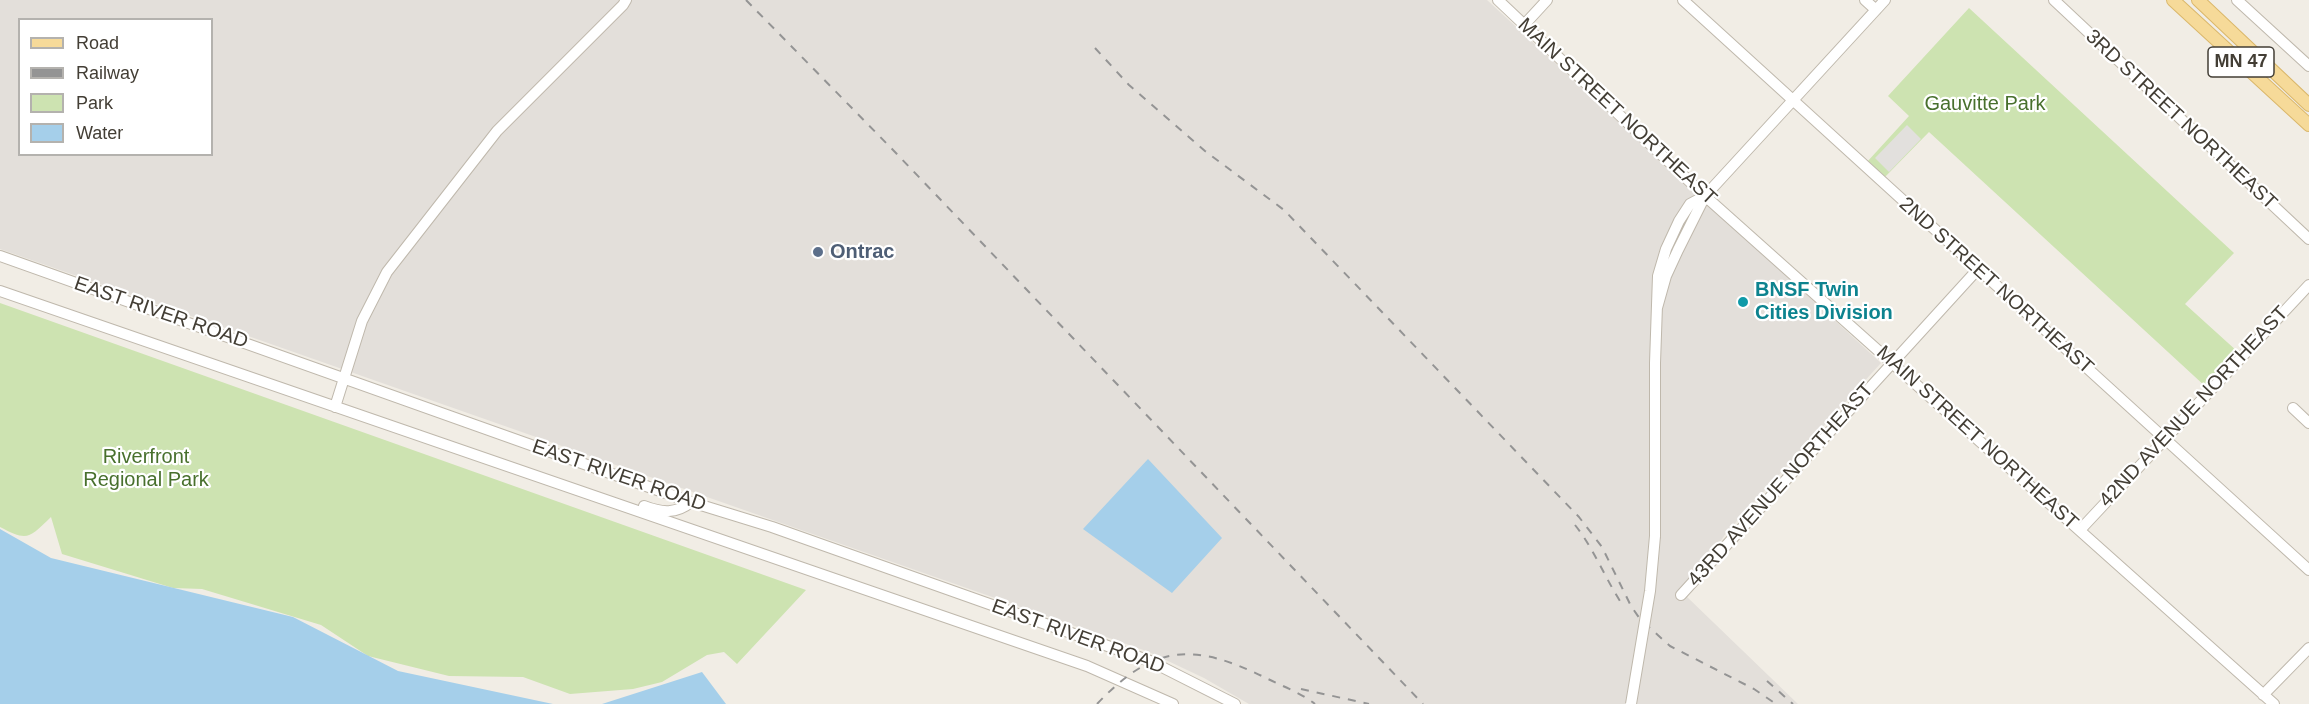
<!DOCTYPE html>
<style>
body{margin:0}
#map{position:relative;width:2309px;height:704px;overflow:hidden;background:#f1ede5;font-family:Helvetica,sans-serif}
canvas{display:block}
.legend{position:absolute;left:18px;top:18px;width:195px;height:138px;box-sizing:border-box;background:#fff;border:2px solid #b4b2ae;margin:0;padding:8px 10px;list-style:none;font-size:18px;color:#433e35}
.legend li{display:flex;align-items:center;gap:12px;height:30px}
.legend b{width:30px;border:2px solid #b4b2ae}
</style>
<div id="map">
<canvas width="2309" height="704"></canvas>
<ul class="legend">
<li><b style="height:8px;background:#f6da99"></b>Road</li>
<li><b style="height:8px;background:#949494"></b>Railway</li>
<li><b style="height:16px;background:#cde3b1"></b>Park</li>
<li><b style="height:16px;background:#a5cfea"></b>Water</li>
</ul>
</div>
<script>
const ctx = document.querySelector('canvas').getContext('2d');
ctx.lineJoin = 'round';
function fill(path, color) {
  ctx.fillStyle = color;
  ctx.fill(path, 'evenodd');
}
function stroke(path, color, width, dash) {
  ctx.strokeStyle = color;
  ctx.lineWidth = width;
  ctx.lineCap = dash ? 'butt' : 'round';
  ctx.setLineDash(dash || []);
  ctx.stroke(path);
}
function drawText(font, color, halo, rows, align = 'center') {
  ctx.font = font + ' Helvetica,sans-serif';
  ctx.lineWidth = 4.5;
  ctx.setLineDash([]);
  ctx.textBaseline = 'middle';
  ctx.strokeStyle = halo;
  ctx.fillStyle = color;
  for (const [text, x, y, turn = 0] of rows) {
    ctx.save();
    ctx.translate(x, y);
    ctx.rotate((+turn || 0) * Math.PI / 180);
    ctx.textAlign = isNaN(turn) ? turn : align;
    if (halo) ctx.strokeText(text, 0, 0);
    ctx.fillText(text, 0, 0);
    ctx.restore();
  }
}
fill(new Path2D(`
 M 0,0 L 1487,0 L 1881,363 L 1726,533 L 1685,595 L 1798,704 L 1249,704 L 1204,678 L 1149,652 L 0,249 ZM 20,20 L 212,20 L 212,154 L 20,154 Z`), '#e3dfda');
fill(new Path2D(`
 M 1969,8 L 2234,253 L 2185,304 L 2238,352 L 2206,387 L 1929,132 L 1884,178 L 1867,162 L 1909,116 L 1888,96 Z
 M 0,303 L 806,590 L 737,664 L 724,652 L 707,655 L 662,682 L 633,689 L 570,694 L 523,677 L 449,676 L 368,656 L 321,625 L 202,589 L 173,588 L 62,554 L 51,517 C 29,538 28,542 0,527 Z`), '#cde3b1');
fill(new Path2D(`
 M 1907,125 L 1921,139 L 1889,172 L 1875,158 Z`), '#e2e0dd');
fill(new Path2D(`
 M 1148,459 L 1222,538 L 1172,593 L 1083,529 Z
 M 0,529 L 51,558 L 293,617 L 398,671 L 553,704 L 0,704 Z
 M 702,672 L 726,704 L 602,704 Z`), '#a5cfea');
const minor = new Path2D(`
 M 1498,0 L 1705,196 L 2274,704
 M 1683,0 L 2309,570
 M 1865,0 L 1876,10
 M 2054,0 L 2309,239
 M 2237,0 L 2309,66
 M 1524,25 L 1547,0
 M 0,256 L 691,502 L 772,527 L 1150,661 L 1235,704
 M 0,291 L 1087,666 L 1173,704
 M 1657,308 L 1666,276 L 1678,250 L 1705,196 L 1885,0
 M 335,407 L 362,321 L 387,272 L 497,131 L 623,5 L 626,0
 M 2293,408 L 2309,423
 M 644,506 C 662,513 676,514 691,502
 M 2080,530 L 2309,285
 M 1655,536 L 1655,363 L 1658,276 L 1666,249 L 1679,221 L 1690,204 L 1705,196
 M 1681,595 L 1978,269
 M 2263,695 L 2309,648`);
const major = new Path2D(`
 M 2173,0 L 2309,125
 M 2198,0 L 2309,105`);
stroke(minor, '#bfb8ac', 12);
stroke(major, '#dab76a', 14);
stroke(minor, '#fff', 10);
stroke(major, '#f6da99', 12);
stroke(new Path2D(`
 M 746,0 L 894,151 L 1423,704
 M 1095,48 L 1129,85 L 1205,151 L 1284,210 L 1579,517 L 1602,547 L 1631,606 L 1640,619 L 1670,646 L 1754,689 L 1776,704
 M 1575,525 C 1595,550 1606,581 1624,607
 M 1767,681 L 1793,704
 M 1301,689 L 1369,704
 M 1097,704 C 1154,644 1193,642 1266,678 C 1282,686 1301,693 1315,704`), '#949494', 2, [8, 8]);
const minorBridge = new Path2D(`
 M 1631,704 L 1650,591 L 1655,536`);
stroke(minorBridge, '#bfb8ac', 12, []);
stroke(minorBridge, '#fff', 10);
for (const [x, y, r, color] of [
 [818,252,6,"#5c6f8a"],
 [1743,302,6,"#0f9aa8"]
]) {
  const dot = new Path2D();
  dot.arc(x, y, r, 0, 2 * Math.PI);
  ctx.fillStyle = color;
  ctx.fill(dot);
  stroke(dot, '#fff', 2);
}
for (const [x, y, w] of [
 [2241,62,66]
]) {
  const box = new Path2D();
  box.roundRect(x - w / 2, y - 15, w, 30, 4.5);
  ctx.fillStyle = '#fff';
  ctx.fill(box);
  stroke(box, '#433e35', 1.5);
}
drawText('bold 18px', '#433e35', null, [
 ["MN 47",2241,62]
]);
drawText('20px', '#48702d', '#fff', [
 ["Gauvitte Park",1985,104],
 ["Riverfront",146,457],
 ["Regional Park",146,480]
]);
drawText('20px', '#433e35', '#fff', [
 ["MAIN STREET NORTHEAST",1617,112,43],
 ["3RD STREET NORTHEAST",2181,120,43],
 ["2ND STREET NORTHEAST",1996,286,42],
 ["EAST RIVER ROAD",161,313,19],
 ["42ND AVENUE NORTHEAST",2194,407,-47],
 ["MAIN STREET NORTHEAST",1977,438,42],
 ["EAST RIVER ROAD",619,476,19],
 ["43RD AVENUE NORTHEAST",1781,485,-48],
 ["EAST RIVER ROAD",1078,637,20]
]);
drawText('bold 20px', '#4e5e75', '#fff', [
 ["Ontrac",830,252]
], 'left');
drawText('bold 20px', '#0d838f', '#fff', [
 ["BNSF Twin",1755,290],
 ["Cities Division",1755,313]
], 'left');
</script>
